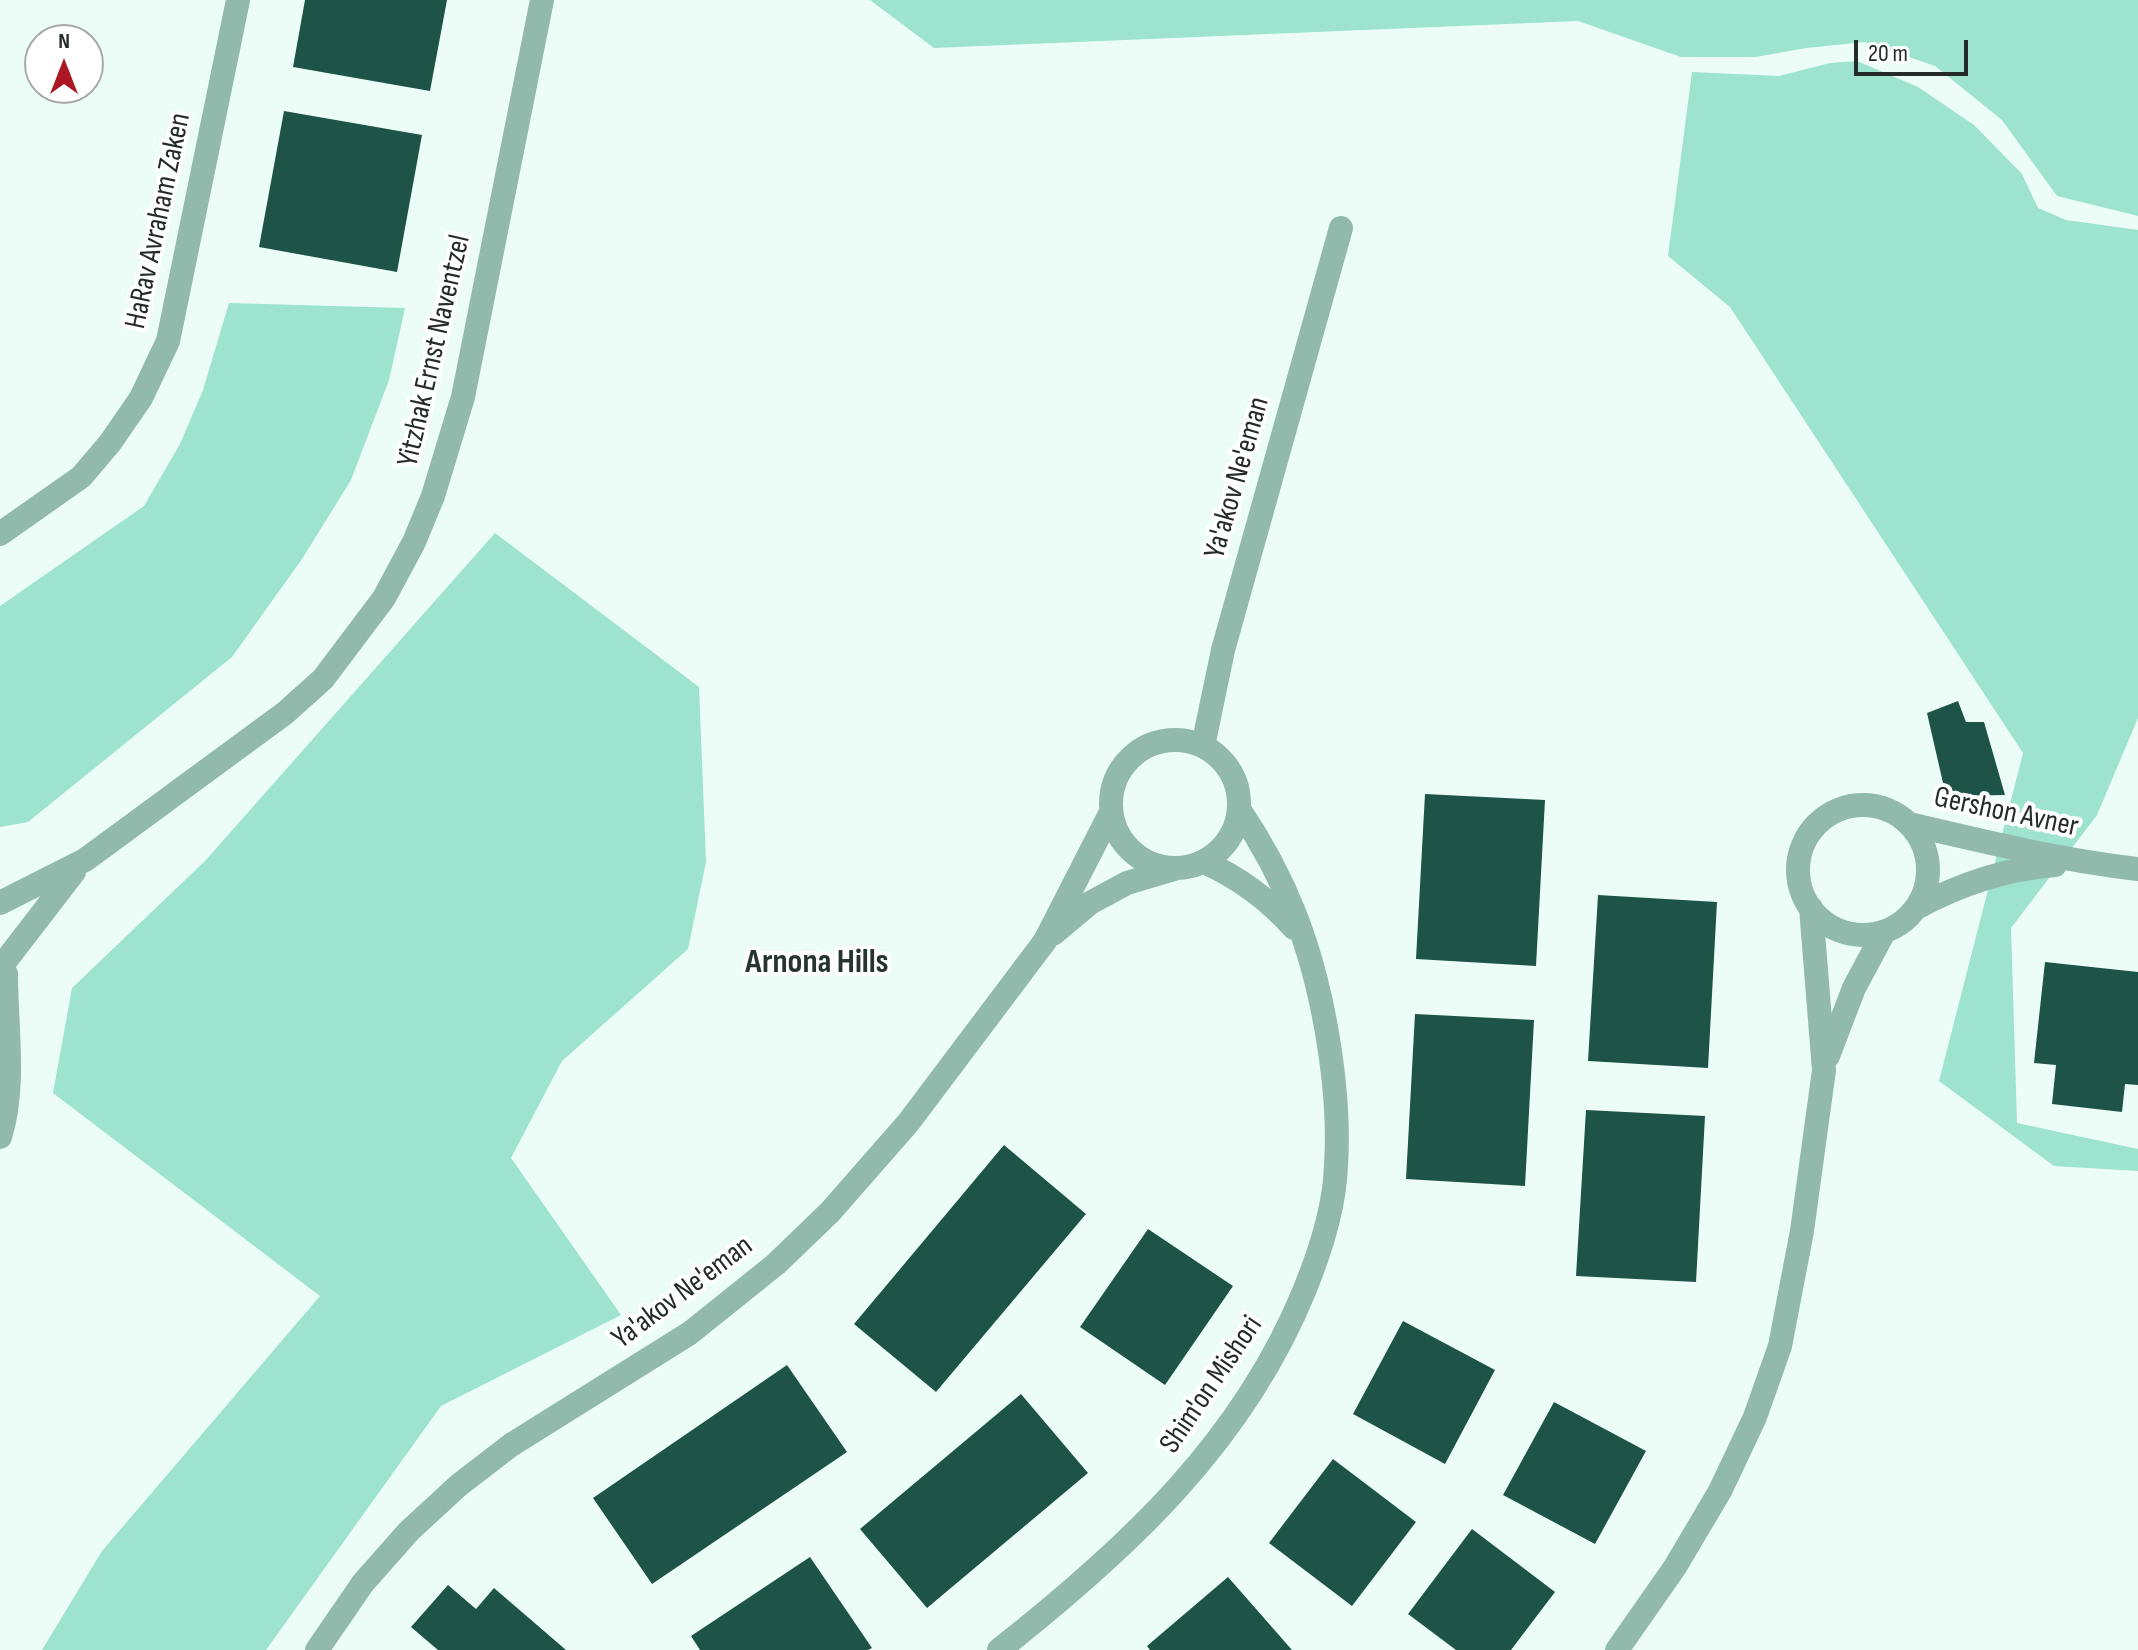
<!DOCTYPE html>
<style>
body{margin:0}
#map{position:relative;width:2138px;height:1650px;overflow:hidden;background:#ecfdf7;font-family:"Sofia Sans Condensed",sans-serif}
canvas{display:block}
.north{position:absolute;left:24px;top:24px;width:80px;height:80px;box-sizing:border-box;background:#fff;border:2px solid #a7aaa9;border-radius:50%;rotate:0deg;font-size:22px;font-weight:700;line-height:32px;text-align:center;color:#242b29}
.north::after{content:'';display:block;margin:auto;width:28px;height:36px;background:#ab1725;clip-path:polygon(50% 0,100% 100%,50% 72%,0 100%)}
.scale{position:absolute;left:1854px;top:40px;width:114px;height:36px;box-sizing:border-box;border:4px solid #242b29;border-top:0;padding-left:10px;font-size:24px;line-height:28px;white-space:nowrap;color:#242b29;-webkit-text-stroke:6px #fff;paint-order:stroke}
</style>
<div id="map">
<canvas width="2138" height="1650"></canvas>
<div class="north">N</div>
<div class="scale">20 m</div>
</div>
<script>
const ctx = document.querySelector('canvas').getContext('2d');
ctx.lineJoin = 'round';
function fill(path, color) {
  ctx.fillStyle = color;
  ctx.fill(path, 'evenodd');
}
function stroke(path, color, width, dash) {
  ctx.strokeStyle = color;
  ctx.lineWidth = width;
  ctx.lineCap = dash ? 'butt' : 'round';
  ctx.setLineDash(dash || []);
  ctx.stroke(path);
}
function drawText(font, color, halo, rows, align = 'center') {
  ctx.font = font + ' "Sofia Sans Condensed",sans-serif';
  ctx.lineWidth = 8;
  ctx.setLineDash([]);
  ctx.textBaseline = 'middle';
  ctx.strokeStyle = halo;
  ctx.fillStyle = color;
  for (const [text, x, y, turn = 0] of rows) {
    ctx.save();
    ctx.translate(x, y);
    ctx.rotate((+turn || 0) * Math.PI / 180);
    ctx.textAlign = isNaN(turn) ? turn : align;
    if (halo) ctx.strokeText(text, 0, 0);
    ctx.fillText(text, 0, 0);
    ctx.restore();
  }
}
fill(new Path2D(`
 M 870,0 L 2138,0 L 2138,216 L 2057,196 L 2002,120 L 1935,66 L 1865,42 L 1806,48 L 1756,57 L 1681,57 L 1578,21 L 934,48 Z
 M 1857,61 L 1918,87 L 1974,125 L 2022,174 L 2038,208 L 2066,220 L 2138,230 L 2138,718 L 2097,815 L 2011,928 L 2017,1123 L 2138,1149 L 2138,1171 L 2054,1166 L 1939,1081 L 2023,753 L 1730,307 L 1668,256 L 1692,72 L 1779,76 L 1830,63 Z
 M 229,303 L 405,308 L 389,380 L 351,480 L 302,559 L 232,657 L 28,822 L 0,827 L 0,606 L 144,506 L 180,444 L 203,390 Z
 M 495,533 L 699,687 L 706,862 L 688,949 L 562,1061 L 511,1158 L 621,1315 L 441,1406 L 266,1650 L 42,1650 L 102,1551 L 320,1296 L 53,1093 L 72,988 L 205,861 Z`), '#9de3ce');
fill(new Path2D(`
 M 305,0 L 447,0 L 430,91 L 293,67 Z
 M 284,111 L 422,135 L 397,272 L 259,247 Z
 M 1958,701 L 1966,722 L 1984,722 L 2005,795 L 1946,796 L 1927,713 Z
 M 1425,794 L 1545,800 L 1536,966 L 1416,959 Z
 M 1598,895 L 1717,902 L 1708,1068 L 1588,1061 Z
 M 2045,962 L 2138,972 L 2138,1085 L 2125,1084 L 2122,1112 L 2052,1104 L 2056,1065 L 2034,1063 Z
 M 1415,1014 L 1534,1020 L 1525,1186 L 1406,1179 Z
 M 1586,1110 L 1705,1116 L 1696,1282 L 1576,1276 Z
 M 1004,1145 L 1086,1214 L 936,1392 L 854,1324 Z
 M 1148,1229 L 1233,1286 L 1165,1385 L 1080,1327 Z
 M 1403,1321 L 1495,1370 L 1445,1464 L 1353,1414 Z
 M 787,1365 L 847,1452 L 652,1584 L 593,1498 Z
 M 1021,1394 L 1088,1473 L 927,1608 L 860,1529 Z
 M 1554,1402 L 1646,1451 L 1595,1544 L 1503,1495 Z
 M 1333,1459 L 1416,1522 L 1352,1606 L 1269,1543 Z
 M 1472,1529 L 1555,1592 L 1511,1650 L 1456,1650 L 1408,1614 Z
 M 810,1557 L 872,1648 L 868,1650 L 700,1650 L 691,1636 Z
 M 1228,1577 L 1292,1650 L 1150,1650 L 1147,1646 Z
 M 448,1585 L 476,1609 L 494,1588 L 566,1650 L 438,1650 L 411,1627 Z`), '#1d5447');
stroke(new Path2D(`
 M 0,534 L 81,477 L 110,443 L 141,398 L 168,341 L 238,0
 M1111 804a64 64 0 1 1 128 0a64 64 0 1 1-128 0Z
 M 1203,746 L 1223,650 L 1341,228
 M1798 870a65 65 0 1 1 130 0a65 65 0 1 1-130 0Z
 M 1909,824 C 1985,842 2060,860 2138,869
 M 1204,862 C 1240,878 1268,899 1294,928
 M 0,903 L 85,860 L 285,713 L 323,679 L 384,598 L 414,542 L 433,496 L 463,397 L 542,0
 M 1916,908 C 1960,884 2004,869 2055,865
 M 1053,934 L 1090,903 L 1127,883 L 1174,869
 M 7,959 L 74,872
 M 1828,1056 L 1854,988 L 1884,932
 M 0,1137 C 16,1085 6,1028 6,974
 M 317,1650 L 363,1583 L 409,1531 L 459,1485 L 511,1445 L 690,1333 L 776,1264 L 830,1212 L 908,1123 L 1045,941 L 1111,812
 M 999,1650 C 1127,1549 1243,1442 1305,1289 C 1320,1252 1335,1205 1336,1165 C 1339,1119 1334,1072 1326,1027 C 1311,944 1286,879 1239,809
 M 1617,1650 L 1675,1567 L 1720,1491 L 1755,1417 L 1780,1346 L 1802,1231 L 1824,1070 L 1811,908`), '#91b9ac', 24);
drawText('30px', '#242b29', '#fff', [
 ["HaRav Avraham Zaken",159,221,-78],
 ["Yitzhak Ernst Naventzel",435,351,-77],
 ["Ya'akov Ne'eman",1238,478,-74],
 ["Gershon Avner",2006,813,12],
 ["Ya'akov Ne'eman",683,1293,-37],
 ["Shim'on Mishori",1212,1385,-56]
]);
drawText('bold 34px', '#273530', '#fff', [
 ["Arnona Hills",817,963]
]);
</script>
